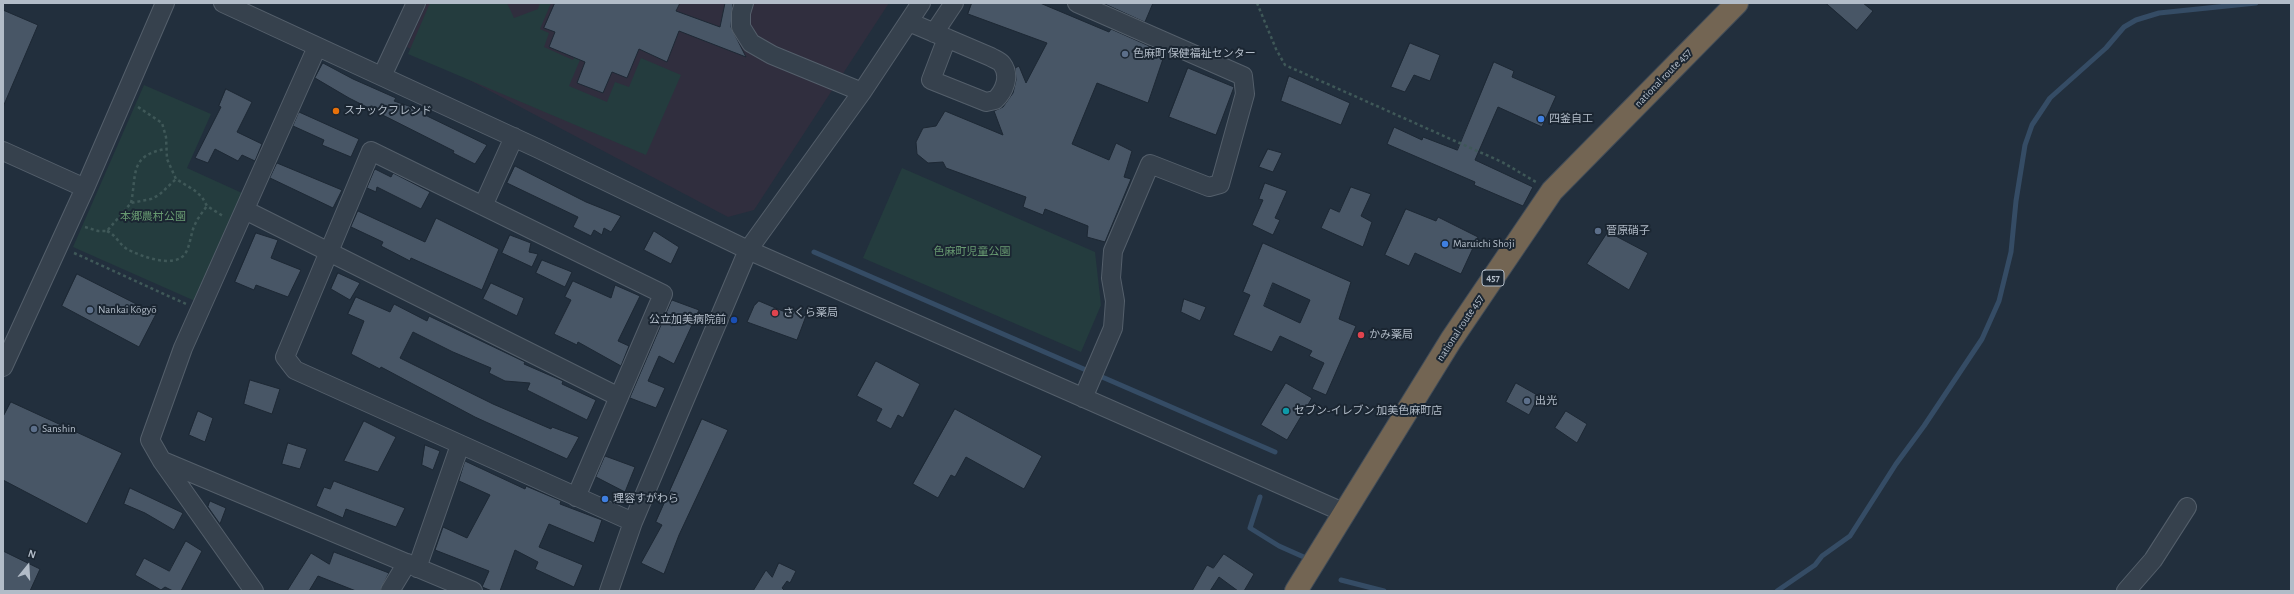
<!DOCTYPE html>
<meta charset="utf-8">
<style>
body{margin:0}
#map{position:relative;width:2294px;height:594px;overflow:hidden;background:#222f3d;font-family:"Alegreya Sans",sans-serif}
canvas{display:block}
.frame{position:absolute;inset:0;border:4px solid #b2bcc8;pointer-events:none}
.north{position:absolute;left:8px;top:546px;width:40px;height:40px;-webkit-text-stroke:3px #1b2632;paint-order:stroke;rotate:18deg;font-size:11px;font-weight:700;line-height:16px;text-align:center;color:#b2bcc8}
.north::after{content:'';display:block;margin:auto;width:14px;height:18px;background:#b2bcc8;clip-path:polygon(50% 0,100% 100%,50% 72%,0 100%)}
</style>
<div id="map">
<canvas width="2294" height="594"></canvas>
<div class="frame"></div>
<div class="north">N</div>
</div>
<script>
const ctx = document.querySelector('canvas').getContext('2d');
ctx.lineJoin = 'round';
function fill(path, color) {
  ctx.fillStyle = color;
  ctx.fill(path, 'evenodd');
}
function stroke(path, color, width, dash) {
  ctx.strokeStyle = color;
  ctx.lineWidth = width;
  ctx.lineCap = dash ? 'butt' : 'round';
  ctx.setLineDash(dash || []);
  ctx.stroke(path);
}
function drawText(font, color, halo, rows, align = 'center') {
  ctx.font = font + ' "Alegreya Sans","Noto Sans JP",sans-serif';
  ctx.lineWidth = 4;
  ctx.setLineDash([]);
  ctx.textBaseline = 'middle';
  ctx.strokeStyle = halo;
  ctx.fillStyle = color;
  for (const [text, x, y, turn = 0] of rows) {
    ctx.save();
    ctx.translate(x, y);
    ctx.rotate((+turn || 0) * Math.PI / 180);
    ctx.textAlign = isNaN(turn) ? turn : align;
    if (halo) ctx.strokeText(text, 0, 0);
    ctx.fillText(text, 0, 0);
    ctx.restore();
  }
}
fill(new Path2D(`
 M 427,3 L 889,3 L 754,210 L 728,217 L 407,47 Z`), '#302e3e');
fill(new Path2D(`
 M 430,3 L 507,3 L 514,18 L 538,9 L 540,3 L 551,3 L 540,29 L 549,33 L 544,47 L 573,60 L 576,52 L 582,55 L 569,86 L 607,102 L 615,82 L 629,87 L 641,58 L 681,75 L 646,155 L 408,54 Z
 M 144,85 L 211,114 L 187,168 L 242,193 L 195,301 L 73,247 Z
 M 902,168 L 1095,252 L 1101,305 L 1081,352 L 863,258 Z`), '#243c3e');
stroke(new Path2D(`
 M 814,252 L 1275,452
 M 1260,497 L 1250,528 L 1279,546 L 1306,558
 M 1341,580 L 1384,591
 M 1777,591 L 1815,565 L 1822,556 L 1850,536 L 1896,464 L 1924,426 L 1982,339 L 1999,301 L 2011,252 L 2016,201 L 2025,145 L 2032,125 L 2050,98 L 2106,48 L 2124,27 L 2136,20 L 2159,13 L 2256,3`), '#354c65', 5);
const building = new Path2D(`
 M 555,3 L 680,3 L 676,11 L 720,27 L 725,3 L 733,3 L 731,27 L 746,57 L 679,31 L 667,62 L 639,49 L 627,78 L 612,72 L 603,93 L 577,83 L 585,62 L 549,47 L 555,32 L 544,28 Z
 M 972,3 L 1040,3 L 1109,32 L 1111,29 L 1165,53 L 1148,103 L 1097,83 L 1072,144 L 1109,160 L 1116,143 L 1132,151 L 1124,177 L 1131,179 L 1105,242 L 1087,237 L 1088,226 L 1045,209 L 1043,215 L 1023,207 L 1026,197 L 946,168 L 943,162 L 928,163 L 917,154 L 916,142 L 923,128 L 936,126 L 945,111 L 1003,135 L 994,111 L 1003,107 L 1013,93 L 1016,80 L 1015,68 L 1019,66 L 1026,83 L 1047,43 L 968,14 Z
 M 1103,3 L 1153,3 L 1145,22 Z
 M 1826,3 L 1863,3 L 1873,11 L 1857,30 Z
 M 3,10 L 38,25 L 3,107 Z
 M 1410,43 L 1440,55 L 1430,81 L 1414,75 L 1405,92 L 1391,87 Z
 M 1494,62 L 1514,71 L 1512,77 L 1556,96 L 1542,127 L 1498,107 L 1475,160 L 1533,187 L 1523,206 L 1474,185 L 1475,182 L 1387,144 L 1394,127 L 1422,140 L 1423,137 L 1457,150 Z
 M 323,63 L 353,79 L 396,98 L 394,101 L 426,112 L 425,115 L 487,145 L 475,164 L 453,153 L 454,151 L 349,98 L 315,78 Z
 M 1188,68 L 1234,87 L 1216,135 L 1169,117 Z
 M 1289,76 L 1350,103 L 1341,125 L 1281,101 Z
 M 226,89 L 252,102 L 237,132 L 262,144 L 255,161 L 242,155 L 238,161 L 215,149 L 208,163 L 195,158 L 221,107 L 219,106 Z
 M 299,112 L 359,139 L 351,157 L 322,145 L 324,140 L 293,126 Z
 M 1268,149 L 1282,153 L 1273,172 L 1259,167 Z
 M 277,163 L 342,190 L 333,208 L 270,178 Z
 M 515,166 L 586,202 L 621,216 L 611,232 L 604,228 L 602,235 L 594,230 L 591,236 L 573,227 L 578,217 L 507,183 Z
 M 375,169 L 391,177 L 393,173 L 430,192 L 421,209 L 377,187 L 376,192 L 367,188 Z
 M 1265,183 L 1287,191 L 1275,218 L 1280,220 L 1273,235 L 1252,225 L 1263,200 L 1259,199 Z
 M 1351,187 L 1371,194 L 1361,216 L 1372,222 L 1363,247 L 1321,228 L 1330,208 L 1339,212 Z
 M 1406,209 L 1436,221 L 1438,217 L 1478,237 L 1461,274 L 1415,253 L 1409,266 L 1385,255 Z
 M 358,211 L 425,242 L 436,218 L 499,249 L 482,290 L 411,258 L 410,261 L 381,246 L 383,242 L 351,227 Z
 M 654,231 L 679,247 L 671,264 L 644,250 Z
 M 1608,232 L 1648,253 L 1629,290 L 1587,264 Z
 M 256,233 L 278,240 L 271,258 L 301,270 L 288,297 L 256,285 L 254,290 L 235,282 Z
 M 510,235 L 531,243 L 529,252 L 538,254 L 532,267 L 502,253 Z
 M 1263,243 L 1351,282 L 1339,319 L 1356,326 L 1326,395 L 1312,389 L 1324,363 L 1309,356 L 1312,351 L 1280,336 L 1272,352 L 1233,335 L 1250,295 L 1243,292 ZM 1273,283 L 1310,300 L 1300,323 L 1264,306 Z
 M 542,260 L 572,272 L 565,287 L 536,273 Z
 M 338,273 L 360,283 L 350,300 L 331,289 Z
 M 77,274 L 156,314 L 139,347 L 62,306 Z
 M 573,281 L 611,298 L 615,285 L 640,296 L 618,341 L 629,346 L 621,366 L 578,342 L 577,345 L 554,334 L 571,300 L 565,297 Z
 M 491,283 L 524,298 L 517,316 L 483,299 Z
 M 356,297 L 390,312 L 394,304 L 427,321 L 429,316 L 525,362 L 524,364 L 563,381 L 562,384 L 596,400 L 587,420 L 527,390 L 530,383 L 505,381 L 489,373 L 491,368 L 453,352 L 413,332 L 400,358 L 493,404 L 551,429 L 552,427 L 579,437 L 567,459 L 475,417 L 381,367 L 380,369 L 351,354 L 364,321 L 348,314 Z
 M 1184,299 L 1206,307 L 1200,321 L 1181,312 Z
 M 672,300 L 699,310 L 674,364 L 659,356 L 648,381 L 665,388 L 656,408 L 630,398 Z
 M 759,301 L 785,312 L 787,308 L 806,316 L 797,340 L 747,322 L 754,306 Z
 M 876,361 L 920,384 L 903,418 L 898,415 L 891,429 L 876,421 L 882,409 L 857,396 Z
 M 250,380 L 280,389 L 272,414 L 244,404 Z
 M 1286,383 L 1312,398 L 1287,440 L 1261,425 Z
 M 1516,383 L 1539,396 L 1529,415 L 1506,402 Z
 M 11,402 L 122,453 L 87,524 L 3,480 L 3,417 Z
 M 955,409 L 1042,456 L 1024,489 L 966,457 L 955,477 L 951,475 L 938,498 L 913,484 Z
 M 198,411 L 213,418 L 205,442 L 189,435 Z
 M 1566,411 L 1587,424 L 1577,443 L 1555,428 Z
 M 702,419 L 728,430 L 679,535 L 664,574 L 641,563 L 662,525 L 656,522 Z
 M 364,421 L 396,437 L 378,472 L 344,461 Z
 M 288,443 L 307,449 L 300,469 L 282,464 Z
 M 425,445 L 440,451 L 433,470 L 422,465 Z
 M 605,456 L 635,467 L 625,492 L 596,477 Z
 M 465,461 L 525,489 L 526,486 L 561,501 L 560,504 L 602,520 L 594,543 L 549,524 L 539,547 L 583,565 L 574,587 L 535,569 L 538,562 L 515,550 L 500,591 L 492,591 L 482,587 L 489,571 L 435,550 L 443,527 L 467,538 L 490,495 L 459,481 Z
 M 334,481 L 405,508 L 396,527 L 346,509 L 343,518 L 316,506 L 324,487 L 330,489 Z
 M 130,488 L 183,513 L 174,530 L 145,513 L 124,504 Z
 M 210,501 L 226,508 L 220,524 L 208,507 Z
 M 186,541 L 202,551 L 181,591 L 173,591 L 165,587 L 161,590 L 135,575 L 144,558 L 169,571 Z
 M 3,551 L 40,569 L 30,591 L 3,591 Z
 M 334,552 L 389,573 L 380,591 L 356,591 L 318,576 L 309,591 L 287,591 L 311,553 L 329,564 Z
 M 1224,554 L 1254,574 L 1244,591 L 1238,591 L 1219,577 L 1210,591 L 1192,591 L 1207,565 L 1213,568 Z
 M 779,563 L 796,571 L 790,583 L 787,581 L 782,588 L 785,591 L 753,591 L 766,570 L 772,577 Z`);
fill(building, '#485666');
stroke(building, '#1d2834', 1);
const minor = new Path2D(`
 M 223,3 L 539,149 L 748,250 L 1345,513
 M 744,3 L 741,13 L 741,27 L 751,43 L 772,55 L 862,92
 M 1077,3 L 1243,76 L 1245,94 L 1220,184 L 1209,187 L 1150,164 L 1113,251 L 1111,278 L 1115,301 L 1113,328 L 1083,398
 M 909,22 L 991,57 C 994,59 1000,61 1002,64 C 1011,76 1004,92 995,100 L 986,102 L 931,80 L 947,38
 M 934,33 L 954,3
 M 382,76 L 416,3
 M 3,151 L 85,188
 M 483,206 L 514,137
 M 245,210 L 619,397
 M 3,367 L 85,188 L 165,3
 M 163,461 L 473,591
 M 576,497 L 663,294 L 371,151 L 285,357 L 295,370 L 633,522
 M 417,568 L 460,445
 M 254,591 L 162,461 L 150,440 L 183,348 L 317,47
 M 390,591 L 407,563
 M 609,591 L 633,522 L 748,250 L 862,92 L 921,3
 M 2126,591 L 2153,560 L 2187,507`);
const highway = new Path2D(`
 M 1296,591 L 1451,340 L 1552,191 L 1737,3`);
stroke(minor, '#545f6b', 20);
stroke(highway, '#414c58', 24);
stroke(new Path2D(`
 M 1257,3 L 1276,49 L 1285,65 L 1502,162 L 1536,182
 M 138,107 L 162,123 L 166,137 L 167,159 L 176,179 L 194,190 L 202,197 L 207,206 L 223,216
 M 131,203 C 137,174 129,156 165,149
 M 85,227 L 98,231 L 107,231 L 131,203 L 151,199 L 159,195 L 176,179
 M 107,231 C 116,235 119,244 127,249 C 140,256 174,269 185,254 C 189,248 190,240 192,233 C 194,223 201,214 207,206
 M 74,253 L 186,304`), '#3f5858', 2.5, [3, 3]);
stroke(minor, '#36414d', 18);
stroke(highway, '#736553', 22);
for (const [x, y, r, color] of [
 [1125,54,4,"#5c6f8a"],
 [336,111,4,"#e8710a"],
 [1541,119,4,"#3f7fe0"],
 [1598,231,4,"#5c6f8a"],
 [1445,244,4,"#3f7fe0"],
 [90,310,4,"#5c6f8a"],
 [775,313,4,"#e0444e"],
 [734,320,4,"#1a4fb4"],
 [1361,335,4,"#e0444e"],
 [1527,401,4,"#5c6f8a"],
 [1286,411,4,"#0f9aa8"],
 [34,429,4,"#5c6f8a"],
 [605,499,4,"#3f7fe0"]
]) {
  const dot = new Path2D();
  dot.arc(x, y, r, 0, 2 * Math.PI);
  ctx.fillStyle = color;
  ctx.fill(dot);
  stroke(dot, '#1b2632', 1.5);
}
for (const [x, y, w] of [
 [1493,278,22]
]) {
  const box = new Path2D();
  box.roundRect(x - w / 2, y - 8, w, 16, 3);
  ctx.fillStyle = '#1b2632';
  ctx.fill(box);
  stroke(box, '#b2bcc8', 1);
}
drawText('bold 10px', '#b2bcc8', null, [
 ["457",1493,278]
]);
drawText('11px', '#b2bcc8', '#1b2632', [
 ["色麻町 保健福祉センター",1133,54],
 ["スナックフレンド",344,111],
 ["四釜自工",1549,119],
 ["菅原硝子",1606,231],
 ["Maruichi Shoji",1453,244],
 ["Nankai Kōgyō",98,310],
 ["さくら薬局",783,313],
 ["公立加美病院前",726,320,"right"],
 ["かみ薬局",1369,335],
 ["出光",1535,401],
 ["セブン-イレブン 加美色麻町店",1294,411],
 ["Sanshin",42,429],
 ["理容すがわら",613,499]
], 'left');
drawText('11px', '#b2bcc8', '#1b2632', [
 ["national route 457",1663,78,-46],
 ["national route 457",1460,328,-57]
]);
drawText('11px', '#689a71', '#1b2632', [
 ["本郷農村公園",153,217],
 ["色麻町児童公園",972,252]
]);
</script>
